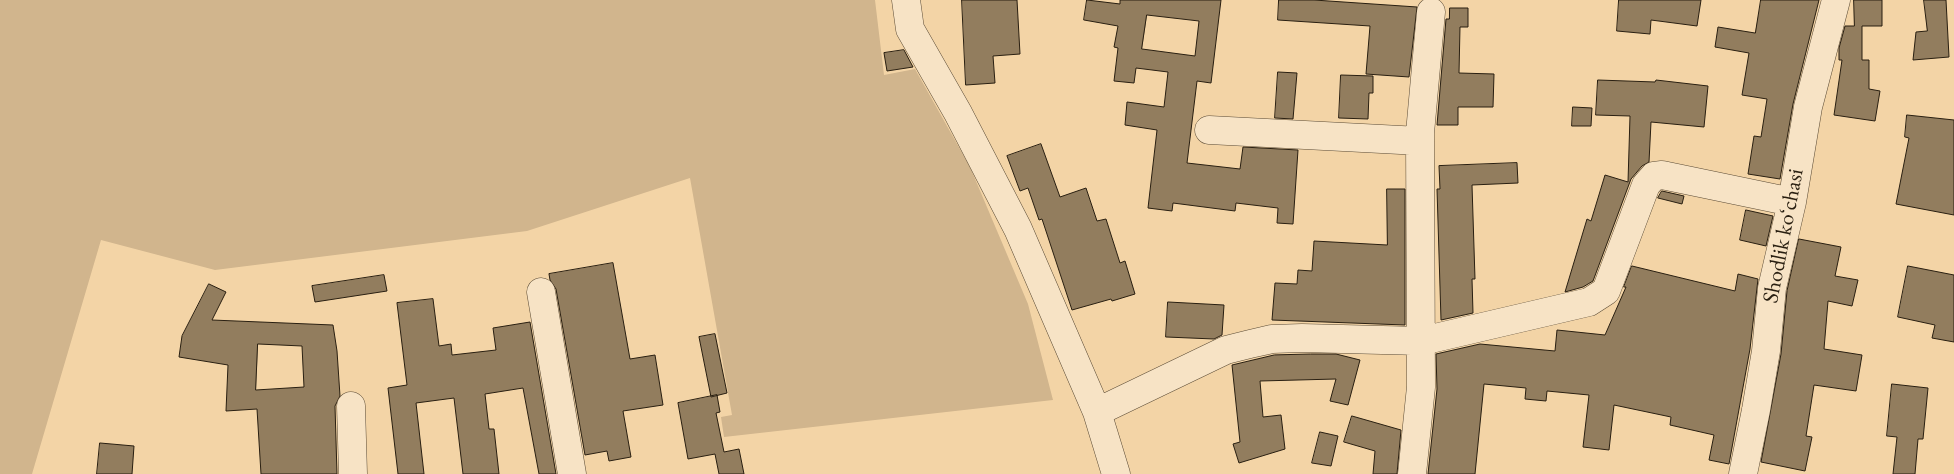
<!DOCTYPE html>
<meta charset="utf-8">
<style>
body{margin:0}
canvas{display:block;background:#f3d4a6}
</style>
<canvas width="1954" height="474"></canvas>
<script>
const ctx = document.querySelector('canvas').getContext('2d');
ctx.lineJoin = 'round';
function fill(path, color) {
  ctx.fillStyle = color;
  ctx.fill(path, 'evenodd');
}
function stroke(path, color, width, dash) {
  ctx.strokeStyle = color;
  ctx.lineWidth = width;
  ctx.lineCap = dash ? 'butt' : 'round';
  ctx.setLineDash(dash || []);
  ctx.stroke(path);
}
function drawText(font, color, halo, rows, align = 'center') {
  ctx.font = font + ' "EB Garamond",serif';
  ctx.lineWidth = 5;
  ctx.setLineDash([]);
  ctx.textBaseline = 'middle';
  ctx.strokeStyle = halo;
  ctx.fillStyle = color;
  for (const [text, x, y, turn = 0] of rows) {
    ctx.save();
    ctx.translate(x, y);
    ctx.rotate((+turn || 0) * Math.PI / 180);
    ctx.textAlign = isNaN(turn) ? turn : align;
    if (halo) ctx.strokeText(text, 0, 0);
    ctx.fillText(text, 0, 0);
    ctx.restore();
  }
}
fill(new Path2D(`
 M 0,0 L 875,0 L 884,75 L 915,69 L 970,167 L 1028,304 L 1053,400 L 724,437 L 721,417 L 732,415 L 690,178 L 527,231 L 215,270 L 101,240 L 32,474 L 0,474 Z`), '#d1b58d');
const building = new Path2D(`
 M 962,0 L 1017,0 L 1020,54 L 993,56 L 995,83 L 966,85 Z
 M 1087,0 L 1120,4 L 1120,0 L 1221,0 L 1211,83 L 1197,81 L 1187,163 L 1240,169 L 1243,147 L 1298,150 L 1293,224 L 1277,223 L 1278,208 L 1236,203 L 1235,211 L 1173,203 L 1172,211 L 1148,208 L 1157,130 L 1125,125 L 1127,102 L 1164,107 L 1168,72 L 1136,68 L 1134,83 L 1114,81 L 1118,48 L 1114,47 L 1118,26 L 1084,20 ZM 1147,15 L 1199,21 L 1195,56 L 1142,49 Z
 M 1279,0 L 1314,0 L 1417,7 L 1409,77 L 1366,74 L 1370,26 L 1278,20 Z
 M 1619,0 L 1701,0 L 1697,26 L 1651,20 L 1650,34 L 1617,31 Z
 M 1761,0 L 1819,0 L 1793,104 L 1780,179 L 1748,174 L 1754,136 L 1761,137 L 1767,99 L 1742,95 L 1749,53 L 1715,47 L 1718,27 L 1755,33 Z
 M 1854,0 L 1882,0 L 1882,26 L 1862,26 L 1862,60 L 1869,60 L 1869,89 L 1880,91 L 1875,121 L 1834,115 L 1842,60 L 1839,60 L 1839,48 L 1845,26 L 1854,26 Z
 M 1924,0 L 1946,0 L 1949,57 L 1913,60 L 1916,32 L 1927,31 Z
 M 1450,8 L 1468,8 L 1468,27 L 1460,27 L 1459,73 L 1494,74 L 1493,107 L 1458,107 L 1458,125 L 1437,125 L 1446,19 L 1449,19 Z
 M 904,50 L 913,67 L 887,71 L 884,53 Z
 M 1278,72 L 1297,73 L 1293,119 L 1275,118 Z
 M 1341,75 L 1373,76 L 1373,93 L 1369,93 L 1368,119 L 1339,118 Z
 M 1598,80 L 1655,82 L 1656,80 L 1708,86 L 1704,127 L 1651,122 L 1649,162 L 1642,166 L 1631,179 L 1593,281 L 1583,287 L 1565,292 L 1587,219 L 1591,221 L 1605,175 L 1628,182 L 1630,116 L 1596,115 Z
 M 1573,107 L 1592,108 L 1591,126 L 1572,126 Z
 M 1907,115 L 1954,120 L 1954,215 L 1896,204 L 1909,138 L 1905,137 Z
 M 1041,144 L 1060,197 L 1086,188 L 1097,221 L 1106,219 L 1120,263 L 1125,261 L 1135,294 L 1112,301 L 1111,299 L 1072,310 L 1042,219 L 1039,220 L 1028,188 L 1020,191 L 1007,156 Z
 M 1517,163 L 1518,183 L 1472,185 L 1475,279 L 1472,279 L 1473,313 L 1441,320 L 1437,189 L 1440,189 L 1439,166 Z
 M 1387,189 L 1405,189 L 1405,325 L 1272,320 L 1275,283 L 1297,284 L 1298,270 L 1312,271 L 1314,241 L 1387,245 Z
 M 1662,191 L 1684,196 L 1682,204 L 1658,198 Z
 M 1746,210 L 1773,216 L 1766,246 L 1740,240 Z
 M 1799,239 L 1841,247 L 1835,276 L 1858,280 L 1852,306 L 1828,301 L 1824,349 L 1862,355 L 1856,391 L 1814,385 L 1806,436 L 1812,437 L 1805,471 L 1761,462 L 1781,354 L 1787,291 Z
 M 613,263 L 630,359 L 655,355 L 663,405 L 623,411 L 631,457 L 609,461 L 607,451 L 585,455 L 556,289 L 550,280 L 549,274 Z
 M 1632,266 L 1735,291 L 1738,274 L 1758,279 L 1750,349 L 1729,464 L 1709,460 L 1714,435 L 1670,425 L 1671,417 L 1614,405 L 1609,450 L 1583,447 L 1589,395 L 1547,391 L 1546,401 L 1525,399 L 1526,388 L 1484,384 L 1475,474 L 1428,474 L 1437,389 L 1436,354 L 1480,344 L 1555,351 L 1557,330 L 1605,335 L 1626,287 L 1624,287 Z
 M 1908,266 L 1954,275 L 1954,342 L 1932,338 L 1935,325 L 1898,317 Z
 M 384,275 L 387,291 L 315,302 L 312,286 Z
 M 209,284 L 226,292 L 212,320 L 333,325 L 337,351 L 340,396 L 335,406 L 337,474 L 261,474 L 257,409 L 226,411 L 228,365 L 179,357 L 182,336 ZM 258,344 L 302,346 L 304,387 L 256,390 Z
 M 433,299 L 439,346 L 451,344 L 452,355 L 496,350 L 493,328 L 530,322 L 556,474 L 539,474 L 523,388 L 485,394 L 489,429 L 494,429 L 499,474 L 463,474 L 454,398 L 416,403 L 424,474 L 398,474 L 388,388 L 407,385 L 397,303 Z
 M 1168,302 L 1224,305 L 1222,335 L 1214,339 L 1166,337 Z
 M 715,334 L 727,393 L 711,397 L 699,337 Z
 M 1311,354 L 1336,354 L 1360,360 L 1348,405 L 1330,401 L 1336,379 L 1260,381 L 1263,417 L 1281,415 L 1285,449 L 1239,463 L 1233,444 L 1240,442 L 1232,365 L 1274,355 Z
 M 1892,384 L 1928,388 L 1923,439 L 1918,439 L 1915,474 L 1893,474 L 1897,437 L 1887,436 Z
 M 717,395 L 720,412 L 716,413 L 724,452 L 739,449 L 744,474 L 719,474 L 715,454 L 688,459 L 678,403 Z
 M 1352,416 L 1401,430 L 1397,474 L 1373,474 L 1375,451 L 1344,442 Z
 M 1320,432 L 1338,436 L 1331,466 L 1312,463 Z
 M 100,443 L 134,446 L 132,474 L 97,474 Z`);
fill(building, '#927d5e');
stroke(building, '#291f11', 1);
const minor = new Path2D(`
 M 906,0 L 910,29 L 958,113 L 1018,229 L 1097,412 L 1116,474
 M 1209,130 L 1420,141
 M 541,292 L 572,474
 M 351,406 L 353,474
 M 1097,412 L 1226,350 L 1250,344 L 1272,339 L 1302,338 L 1422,341 L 1589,302 L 1606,291 L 1646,185 L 1654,176 L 1662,175 L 1792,202
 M 1412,474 L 1421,387 L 1420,133 L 1431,12
 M 1743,474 L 1756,410 L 1766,351 L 1772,288 L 1792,202 L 1808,107 L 1836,0`);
stroke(minor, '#5c4c36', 29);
stroke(minor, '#f7e3c5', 28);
drawText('22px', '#291f11', '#f7e3c5', [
 ["Shodlik koʻchasi",1784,236,-79]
]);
</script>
